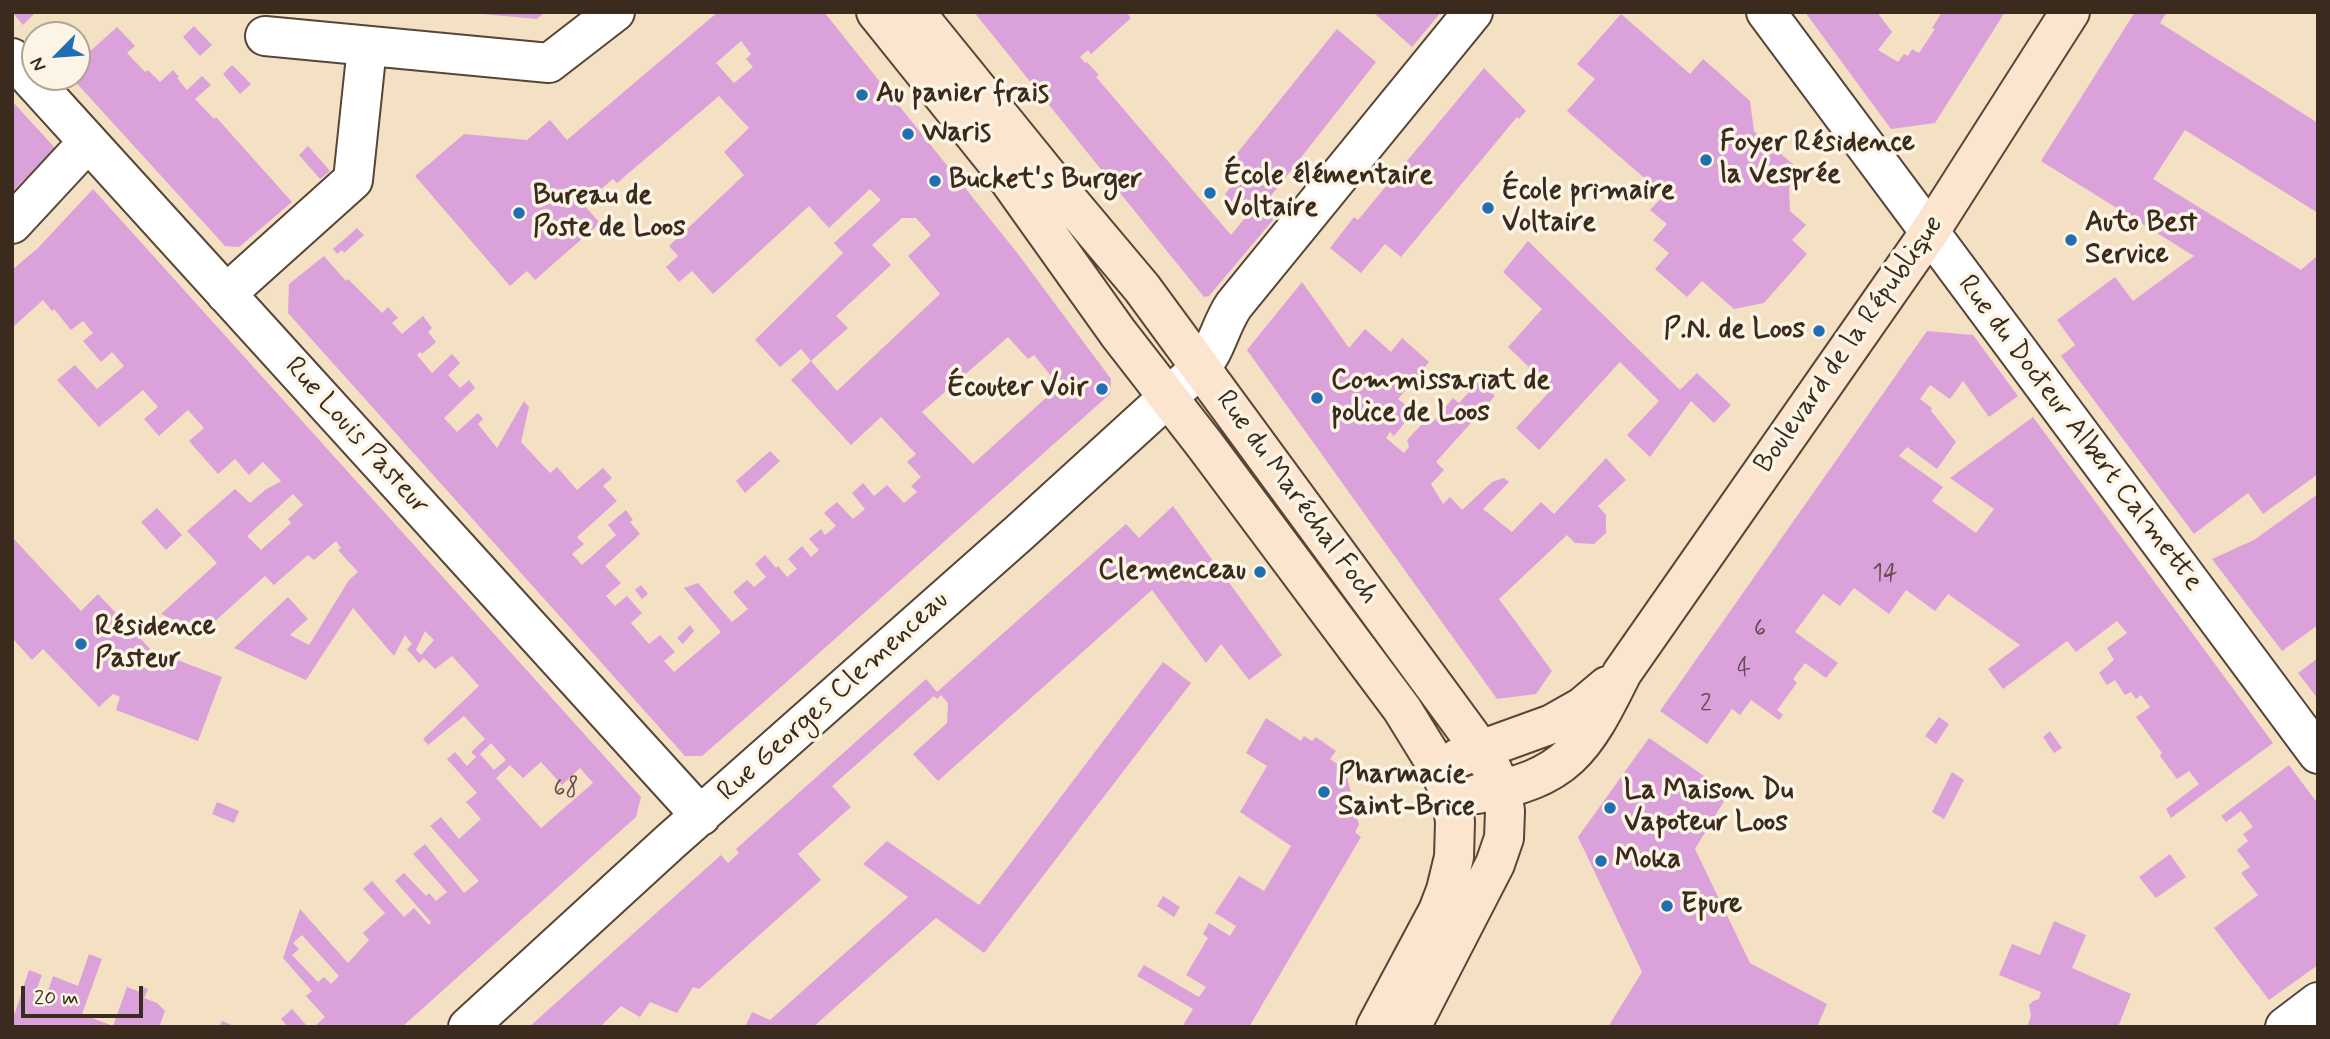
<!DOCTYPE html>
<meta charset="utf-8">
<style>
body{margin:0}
#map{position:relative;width:2330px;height:1039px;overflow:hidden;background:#f4e1c4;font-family:Mynerve,sans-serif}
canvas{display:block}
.frame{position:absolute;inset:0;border:14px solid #3b2a1e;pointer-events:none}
.north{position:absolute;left:21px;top:21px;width:70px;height:70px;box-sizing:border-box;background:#fcf5e5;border:2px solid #afa495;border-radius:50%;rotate:245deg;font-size:19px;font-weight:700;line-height:28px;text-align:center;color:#3b2a1e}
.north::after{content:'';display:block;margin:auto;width:24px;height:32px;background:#1f6fb2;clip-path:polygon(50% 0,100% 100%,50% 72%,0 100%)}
.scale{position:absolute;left:21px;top:986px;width:122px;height:32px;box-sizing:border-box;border:4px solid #3b2a1e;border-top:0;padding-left:9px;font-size:21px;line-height:24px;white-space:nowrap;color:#3b2a1e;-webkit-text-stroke:5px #fcf5e5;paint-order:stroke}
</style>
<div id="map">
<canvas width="2330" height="1039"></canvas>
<div class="frame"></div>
<div class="north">N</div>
<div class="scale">20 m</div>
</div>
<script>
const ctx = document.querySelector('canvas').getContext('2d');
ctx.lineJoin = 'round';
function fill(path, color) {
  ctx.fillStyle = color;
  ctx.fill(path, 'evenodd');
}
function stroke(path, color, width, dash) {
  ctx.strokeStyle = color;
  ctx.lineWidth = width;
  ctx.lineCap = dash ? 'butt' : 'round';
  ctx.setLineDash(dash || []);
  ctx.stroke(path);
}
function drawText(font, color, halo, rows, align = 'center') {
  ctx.font = font + ' Mynerve,sans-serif';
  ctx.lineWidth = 7;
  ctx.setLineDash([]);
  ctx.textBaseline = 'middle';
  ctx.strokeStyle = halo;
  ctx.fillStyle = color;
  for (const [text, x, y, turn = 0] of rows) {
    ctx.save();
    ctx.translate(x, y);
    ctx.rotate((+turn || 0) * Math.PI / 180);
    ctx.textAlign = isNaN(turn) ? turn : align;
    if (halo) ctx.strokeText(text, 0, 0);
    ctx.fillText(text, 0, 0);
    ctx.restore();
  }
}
fill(new Path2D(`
 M 12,12 L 36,12 L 23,25 Z
 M 482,12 L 545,12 L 537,19 L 482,14 Z
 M 718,12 L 824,12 L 1018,254 L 1111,379 L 1110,394 L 773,694 L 702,756 L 685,756 L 288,313 L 289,284 L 324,256 L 346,281 L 348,279 L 382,313 L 388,307 L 398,318 L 392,323 L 402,334 L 423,316 L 432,328 L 428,332 L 436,342 L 422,354 L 420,352 L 417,355 L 432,373 L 452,354 L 460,363 L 448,375 L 460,388 L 469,380 L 475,388 L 444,418 L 457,432 L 478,413 L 483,419 L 478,424 L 497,448 L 524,401 L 529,407 L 521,442 L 550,473 L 557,467 L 577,490 L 603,468 L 612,478 L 603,486 L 617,501 L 577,537 L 584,544 L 572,554 L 582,565 L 616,535 L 608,525 L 626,510 L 633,520 L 630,522 L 640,534 L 605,566 L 621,583 L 606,596 L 615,606 L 627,596 L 642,613 L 631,623 L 649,644 L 660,635 L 675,652 L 664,661 L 674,672 L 721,632 L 684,588 L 698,583 L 732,622 L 748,609 L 733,592 L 747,580 L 754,587 L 766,577 L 755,564 L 765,555 L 776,568 L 778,566 L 787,577 L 797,569 L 788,559 L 802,546 L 811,557 L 819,550 L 809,539 L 821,529 L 825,535 L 836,526 L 824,513 L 837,502 L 853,519 L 865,509 L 852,493 L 863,483 L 874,496 L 887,485 L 904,503 L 917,492 L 911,486 L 921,477 L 907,462 L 916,454 L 881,417 L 851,445 L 791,380 L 811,361 L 837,391 L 940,294 L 908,256 L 931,235 L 916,218 L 902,218 L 872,245 L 891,265 L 836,316 L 848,328 L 811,361 L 801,349 L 780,367 L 755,340 L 843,253 L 834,243 L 881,200 L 870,189 L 829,228 L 809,206 L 713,294 L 692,271 L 679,282 L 666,267 L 678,256 L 669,246 L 744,175 L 724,152 L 749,128 L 719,96 L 617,183 L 613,179 L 583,204 L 600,223 L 535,280 L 527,271 L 510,286 L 415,176 L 464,134 L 527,140 L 550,120 L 567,140 ZM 741,41 L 751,54 L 746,59 L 753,67 L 734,83 L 716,63 ZM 1008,337 L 1028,359 L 1034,355 L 1059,386 L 973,464 L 922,412 Z
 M 974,12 L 1126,12 L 1131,18 L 1091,54 L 1088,50 L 1080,57 L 1085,63 L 1087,62 L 1099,75 L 1096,77 L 1231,235 L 1245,218 L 1225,194 L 1242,173 L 1230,162 L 1337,29 L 1376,62 L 1270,197 L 1283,208 L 1209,296 L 1204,297 Z
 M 1373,12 L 1441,12 L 1412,47 Z
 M 1805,12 L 1877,12 L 1892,32 L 1878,50 L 1898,62 L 1904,54 L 1908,56 L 1912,49 L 1919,53 L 1935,29 L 1932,28 L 1942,12 L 2005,12 L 1935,123 L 1891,129 Z
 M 2135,12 L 2167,12 L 2160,23 L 2318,123 L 2318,213 L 2185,130 L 2153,179 L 2301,270 L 2318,255 L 2318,474 L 2263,514 L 2248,493 L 2194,534 L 2061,356 L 2075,345 L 2057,320 L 2115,277 L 2133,301 L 2194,256 L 2041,161 Z
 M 1621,14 L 1690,74 L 1703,59 L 1718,72 L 1750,101 L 1754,131 L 1802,172 L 1789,186 L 1790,211 L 1806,225 L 1792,240 L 1807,254 L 1764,303 L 1734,309 L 1702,281 L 1687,297 L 1655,269 L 1669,253 L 1653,240 L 1667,224 L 1650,210 L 1664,195 L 1567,111 L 1595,79 L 1577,64 Z
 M 194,26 L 212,45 L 200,56 L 183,37 Z
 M 117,27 L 135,46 L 127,53 L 145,72 L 148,70 L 160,82 L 173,70 L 179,77 L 177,78 L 187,90 L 202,76 L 211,85 L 195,99 L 214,119 L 216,117 L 292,202 L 239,247 L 225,246 L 71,77 L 77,77 L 77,63 Z
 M 232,65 L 251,84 L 240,94 L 223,74 Z
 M 1484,68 L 1526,111 L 1519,119 L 1517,117 L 1401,257 L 1385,244 L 1361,273 L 1330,248 L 1354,217 L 1358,220 Z
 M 12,101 L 55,148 L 12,192 Z
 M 308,146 L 330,171 L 320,179 L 299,155 Z
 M 93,189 L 641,797 L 636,817 L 402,1027 L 314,1027 L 325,1017 L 306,996 L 312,991 L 283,958 L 300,909 L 348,963 L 369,940 L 363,933 L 385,913 L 363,889 L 372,881 L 404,917 L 414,908 L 429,925 L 431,922 L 395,881 L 404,873 L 426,896 L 429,893 L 436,901 L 447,892 L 413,854 L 425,844 L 464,893 L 479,881 L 430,826 L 441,817 L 459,839 L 481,819 L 466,802 L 477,793 L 447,759 L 455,752 L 467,766 L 476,757 L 471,752 L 485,739 L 464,716 L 428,745 L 423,739 L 479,686 L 452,656 L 435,669 L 424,658 L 419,663 L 407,649 L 412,644 L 405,635 L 394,656 L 353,608 L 306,680 L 234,648 L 288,597 L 308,619 L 290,635 L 309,645 L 349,580 L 358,572 L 338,550 L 341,548 L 336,541 L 314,560 L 308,555 L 274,585 L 265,576 L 202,633 L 161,614 L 217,563 L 187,531 L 235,489 L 250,503 L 265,490 L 281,481 L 263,462 L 249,475 L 235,459 L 218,474 L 189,441 L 204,428 L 188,410 L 159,436 L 144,419 L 158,407 L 143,390 L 99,427 L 57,380 L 75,365 L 97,389 L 124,366 L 112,352 L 101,362 L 83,341 L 93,333 L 83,321 L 71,330 L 54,309 L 52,311 L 43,300 L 12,328 L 12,270 L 38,248 ZM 293,494 L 303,505 L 288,519 L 291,523 L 261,550 L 247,536 ZM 425,631 L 434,640 L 421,655 L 416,650 ZM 491,743 L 506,760 L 494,770 L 480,754 ZM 541,762 L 562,785 L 580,768 L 593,783 L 541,828 L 496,778 L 510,765 L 523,778 ZM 302,935 L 339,976 L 331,984 L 324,977 L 318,982 L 292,955 L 299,949 L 293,943 Z
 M 357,228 L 364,235 L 344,253 L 342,250 L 337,254 L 333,249 Z
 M 1528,241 L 1680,390 L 1697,373 L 1731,405 L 1714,423 L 1691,401 L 1650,457 L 1627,435 L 1659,401 L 1620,362 L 1539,450 L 1516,428 L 1552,389 L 1508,347 L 1542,309 L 1503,272 Z
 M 1302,282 L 1349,348 L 1365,329 L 1391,352 L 1402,338 L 1429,362 L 1398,399 L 1411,409 L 1411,415 L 1394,436 L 1390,432 L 1386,438 L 1404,453 L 1409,447 L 1407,440 L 1422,424 L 1434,421 L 1453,398 L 1459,403 L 1479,381 L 1495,396 L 1436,462 L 1444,470 L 1431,484 L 1443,504 L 1450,497 L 1462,510 L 1492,482 L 1504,478 L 1509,482 L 1483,509 L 1512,532 L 1541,502 L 1554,514 L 1606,458 L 1626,480 L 1598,506 L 1606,515 L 1606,533 L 1594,544 L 1575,543 L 1567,535 L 1499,599 L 1552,671 L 1536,694 L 1497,699 L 1247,350 Z
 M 1927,331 L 1973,335 L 2018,396 L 1989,417 L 1963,381 L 1950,399 L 1930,385 L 1920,399 L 1932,408 L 1931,411 L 1956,442 L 1937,469 L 1907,447 L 1899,456 L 1943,487 L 1932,501 L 1976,533 L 1994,509 L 1950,478 L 2033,417 L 2273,743 L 2171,818 L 2166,809 L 2199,784 L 2189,771 L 2177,779 L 2160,756 L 2162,753 L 2136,717 L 2150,707 L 2141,695 L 2136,699 L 2131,692 L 2125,695 L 2115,680 L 2107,685 L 2099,673 L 2114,660 L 2107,648 L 2127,633 L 2117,621 L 2076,652 L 2067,641 L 2003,689 L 1988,669 L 2020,645 L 1948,594 L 1935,611 L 1906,590 L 1889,614 L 1854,588 L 1840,606 L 1823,594 L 1795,632 L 1838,663 L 1826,678 L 1805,663 L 1793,679 L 1797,683 L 1777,710 L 1783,715 L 1779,720 L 1751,700 L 1740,715 L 1732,709 L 1707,744 L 1660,711 Z
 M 770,451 L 780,461 L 745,493 L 736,481 Z
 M 2318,494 L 2318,625 L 2282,651 L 2212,559 L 2254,540 Z
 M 1173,506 L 1282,655 L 1249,680 L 1221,644 L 1206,663 L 1152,590 L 938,781 L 913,754 L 947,723 L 948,703 L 941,695 L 937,699 L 934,696 L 832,786 L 851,807 L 798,854 L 821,880 L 699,989 L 693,987 L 677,1013 L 650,1002 L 640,1017 L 621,1006 L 600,1027 L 529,1027 L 721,855 L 728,863 L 739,853 L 736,849 L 926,679 L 937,692 L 1126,524 L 1139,538 Z
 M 157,508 L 182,535 L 166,550 L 141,522 Z
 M 12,537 L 81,611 L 98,594 L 155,654 L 148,660 L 160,665 L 164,655 L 222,677 L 198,741 L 116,710 L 120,697 L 113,694 L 99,707 L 43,649 L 32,660 L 12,638 Z
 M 641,585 L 648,594 L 642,599 L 635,590 Z
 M 690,625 L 694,631 L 683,644 L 677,638 Z
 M 2318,658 L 2318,699 L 2298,673 Z
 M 1163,662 L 1191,683 L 984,953 L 936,918 L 813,1027 L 745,1027 L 752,1012 L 770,1020 L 908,897 L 863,864 L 887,841 L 979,905 Z
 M 1939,717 L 1949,724 L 1936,744 L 1925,736 Z
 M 1266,718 L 1301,741 L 1304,736 L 1312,741 L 1316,737 L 1336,751 L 1330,759 L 1345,769 L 1359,825 L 1355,832 L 1361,837 L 1249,1027 L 1182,1027 L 1193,1009 L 1137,976 L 1144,965 L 1199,997 L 1206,987 L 1186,975 L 1208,938 L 1203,934 L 1209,923 L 1230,936 L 1236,926 L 1215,913 L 1239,876 L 1264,891 L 1291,846 L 1240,812 L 1267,766 L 1246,753 Z
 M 2050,731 L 2062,748 L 2054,753 L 2043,737 Z
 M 1649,738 L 1729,793 L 1695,849 L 1750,963 L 1827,1004 L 1817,1027 L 1608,1027 L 1642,972 L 1578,837 Z
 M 2289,765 L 2318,804 L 2318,965 L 2269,1000 L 2214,928 L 2258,895 L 2241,873 L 2250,867 L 2237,850 L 2248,841 L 2243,834 L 2253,827 L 2241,811 L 2226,822 L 2221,816 Z
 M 1952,772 L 1964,780 L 1944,819 L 1932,812 Z
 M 217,802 L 239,811 L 234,823 L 212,814 Z
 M 2170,854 L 2186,877 L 2156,898 L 2139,877 Z
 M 1163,896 L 1180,907 L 1174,917 L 1157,906 Z
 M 2054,921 L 2086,935 L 2072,968 L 2131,994 L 2118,1027 L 2027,1027 L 2031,1016 L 2029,1005 L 2033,1001 L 2039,999 L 2041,992 L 1999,975 L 2012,944 L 2040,955 Z
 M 89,954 L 102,959 L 82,1014 L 113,1026 L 127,987 L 140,992 L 142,987 L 148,989 L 144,998 L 157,1003 L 165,1011 L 159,1027 L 12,1027 L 12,1012 L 15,1013 L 29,970 L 42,975 L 33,999 L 44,1003 L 53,976 L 78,986 Z
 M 292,1009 L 308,1027 L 288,1027 L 281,1019 Z
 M 222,1021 L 237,1027 L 219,1027 Z`), '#dba1da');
const street = new Path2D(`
 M 1766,12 L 2318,754
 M 265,36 L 549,63 L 615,12
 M 12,58 L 701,816
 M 12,224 L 88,142
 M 226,294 L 353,180 L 367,47
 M 468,1027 L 671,841 L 1019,533 L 1200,368 C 1217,350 1220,325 1234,305 L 1473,12
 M 2285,1027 L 2318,1002`);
const secondary = new Path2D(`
 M 876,12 L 994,159 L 1118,333 L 1205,445 L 1402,709 L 1439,769 L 1452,799 L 1455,822 L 1454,857 L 1446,890 L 1438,911 L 1376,1027
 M 915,12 L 1052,181 L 1142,288 L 1470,735 L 1491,767 L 1502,790 L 1505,811 L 1504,838 L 1495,864 L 1411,1027
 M 1458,758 L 1552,724 L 1582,707 L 1607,686
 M 1477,794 C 1567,779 1584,750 1622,673 L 1929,233 L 2070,12`);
stroke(street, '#574537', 42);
stroke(secondary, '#574537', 42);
stroke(street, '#fff', 38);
stroke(secondary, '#fce5cf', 38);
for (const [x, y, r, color] of [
 [862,95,7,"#1f6fb2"],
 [908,134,7,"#1f6fb2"],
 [1706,160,7,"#1f6fb2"],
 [935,181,7,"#1f6fb2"],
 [1210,193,7,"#1f6fb2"],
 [1488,208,7,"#1f6fb2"],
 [519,213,7,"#1f6fb2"],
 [2071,240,7,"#1f6fb2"],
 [1819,331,7,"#1f6fb2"],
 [1102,389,7,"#1f6fb2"],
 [1317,398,7,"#1f6fb2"],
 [1260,572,7,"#1f6fb2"],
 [81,644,7,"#1f6fb2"],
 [1324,792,7,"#1f6fb2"],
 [1610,808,7,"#1f6fb2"],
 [1601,861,7,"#1f6fb2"],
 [1667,906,7,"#1f6fb2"]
]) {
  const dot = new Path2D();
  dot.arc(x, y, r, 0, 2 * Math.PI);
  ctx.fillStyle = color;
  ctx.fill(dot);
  stroke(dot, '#fcf5e5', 2.5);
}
drawText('24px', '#63484d', null, [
 ["14",1885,575],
 ["6",1760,630],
 ["4",1744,670],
 ["2",1706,705],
 ["68",566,790]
]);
drawText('bold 28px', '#3b2a1e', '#fcf5e5', [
 ["Au panier frais",876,95],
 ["Waris",922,134],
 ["Foyer Résidence",1720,144],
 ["la Vesprée",1720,176],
 ["École élémentaire",1224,177],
 ["Voltaire",1224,209],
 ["Bucket's Burger",949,181],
 ["École primaire",1502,192],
 ["Voltaire",1502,224],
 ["Bureau de",533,197],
 ["Poste de Loos",533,229],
 ["Auto Best",2085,224],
 ["Service",2085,256],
 ["P.N. de Loos",1805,331,"right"],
 ["Commissariat de",1331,382],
 ["police de Loos",1331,414],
 ["Écouter Voir",1088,389,"right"],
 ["Clemenceau",1246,572,"right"],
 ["Résidence",95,628],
 ["Pasteur",95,660],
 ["Pharmacie",1338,776],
 ["Saint-Brice",1338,808],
 ["La Maison Du",1624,792],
 ["Vapoteur Loos",1624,824],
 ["Moka",1615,861],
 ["Epure",1681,906]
], 'left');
drawText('28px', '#3b2a1e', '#fcf5e5', [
 ["Boulevard de la République",1850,345,-55],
 ["Rue du Docteur Albert Calmette",2079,434,53],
 ["Rue Louis Pasteur",356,437,48],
 ["Rue du Maréchal Foch",1296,498,54],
 ["Rue Georges Clemenceau",834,697,-42]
]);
</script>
